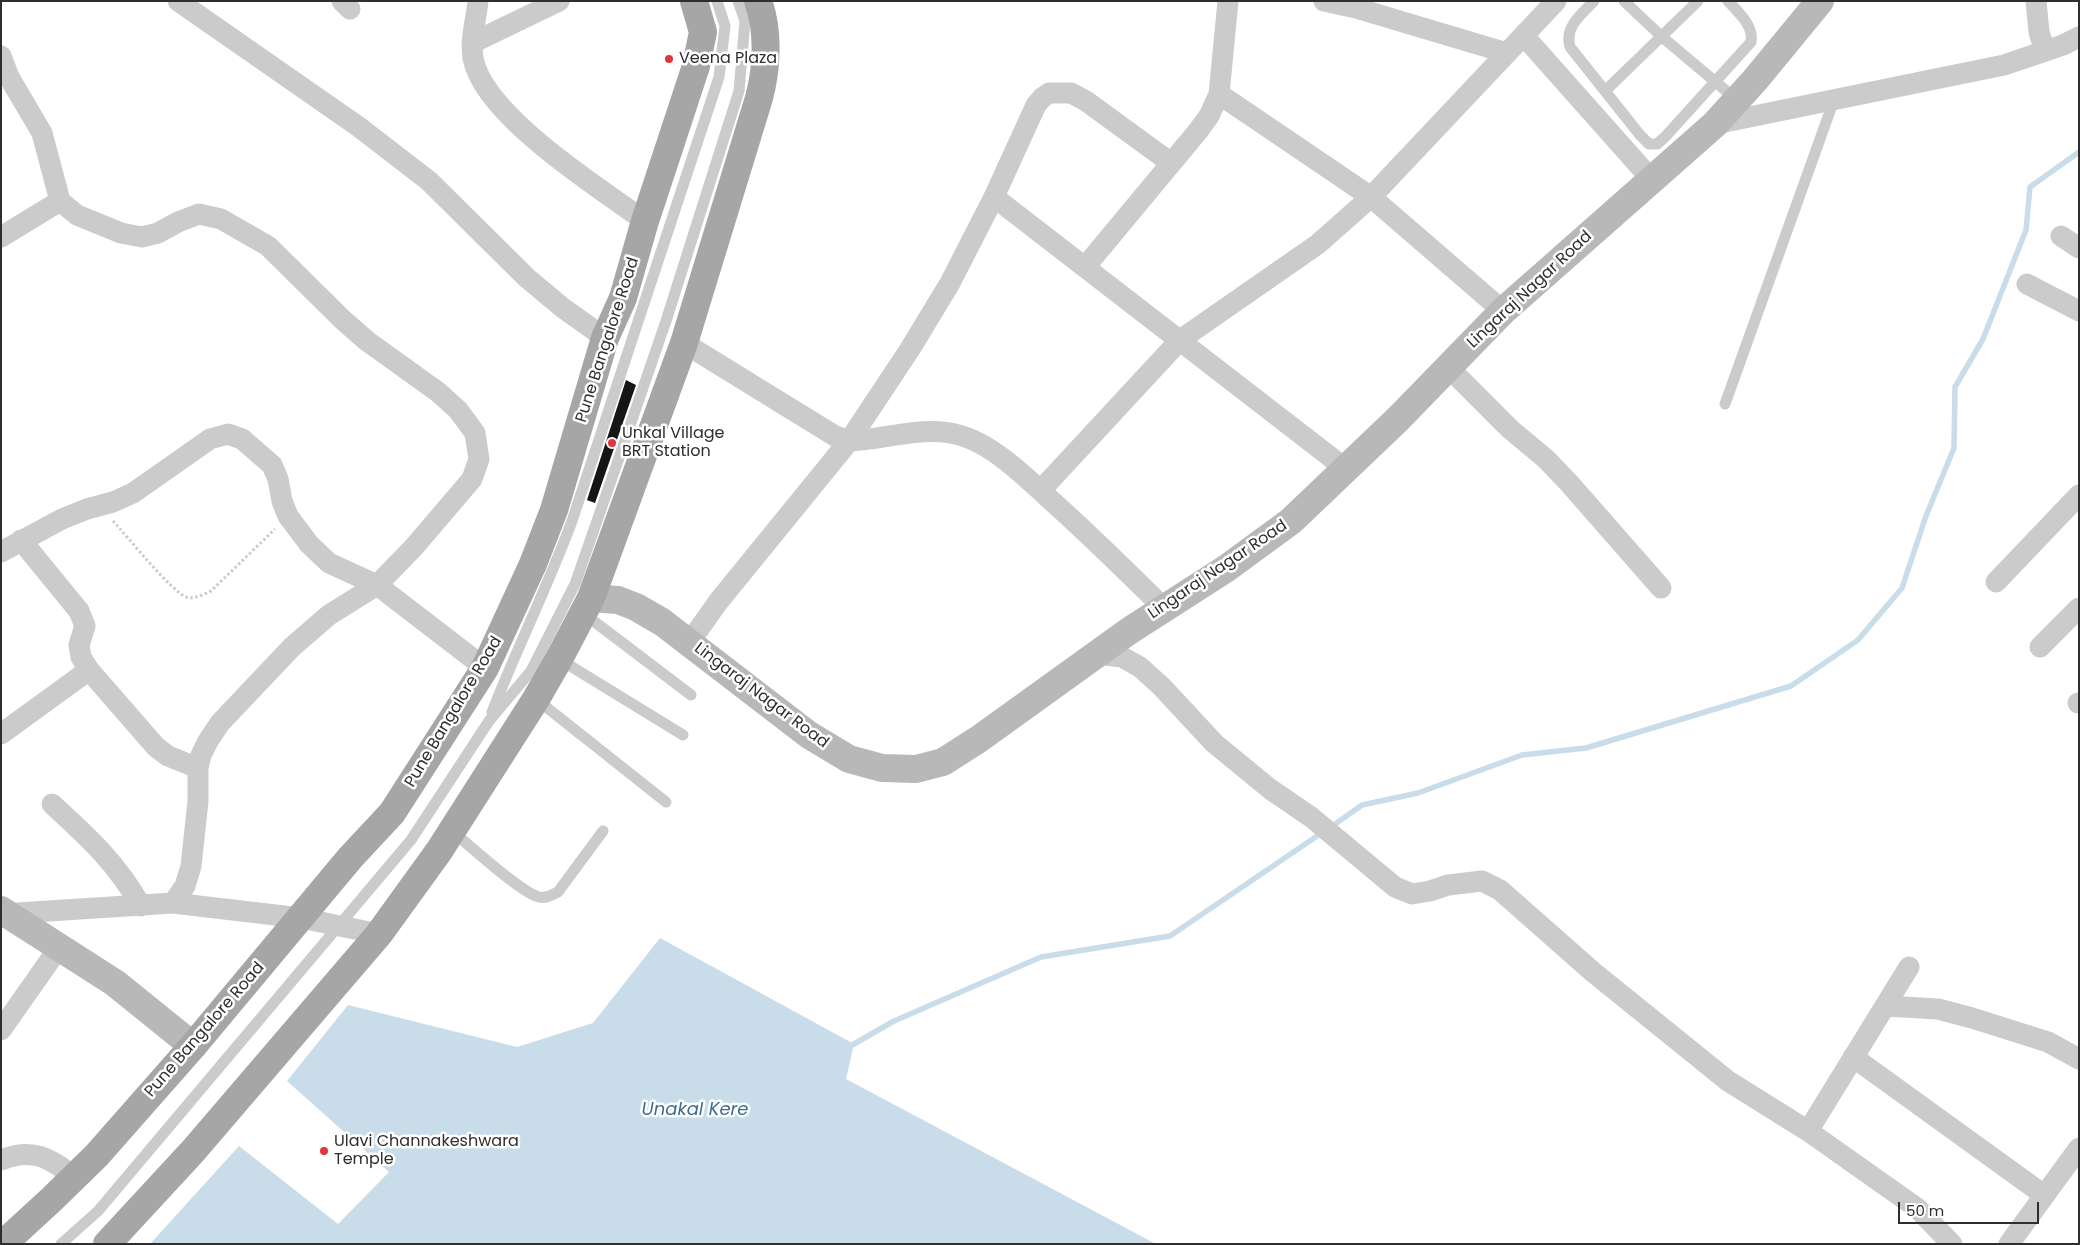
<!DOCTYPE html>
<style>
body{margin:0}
#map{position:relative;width:2080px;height:1245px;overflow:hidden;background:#fff;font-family:Poppins,sans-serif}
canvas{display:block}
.frame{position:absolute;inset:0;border:2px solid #2e2e2e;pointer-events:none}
.scale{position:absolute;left:1898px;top:1202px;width:141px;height:22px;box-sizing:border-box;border:2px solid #2e2e2e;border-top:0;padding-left:6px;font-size:15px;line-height:18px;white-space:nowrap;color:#2e2e2e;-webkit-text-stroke:4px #fff;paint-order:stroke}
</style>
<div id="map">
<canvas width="2080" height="1245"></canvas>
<div class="frame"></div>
<div class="scale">50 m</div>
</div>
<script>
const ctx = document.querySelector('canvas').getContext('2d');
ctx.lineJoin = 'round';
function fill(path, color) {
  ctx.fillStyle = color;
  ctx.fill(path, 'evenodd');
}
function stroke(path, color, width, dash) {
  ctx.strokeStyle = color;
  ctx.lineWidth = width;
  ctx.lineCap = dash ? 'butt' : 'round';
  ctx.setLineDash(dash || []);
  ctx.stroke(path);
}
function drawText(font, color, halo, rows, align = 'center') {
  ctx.font = font + ' Poppins,sans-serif';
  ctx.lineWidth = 5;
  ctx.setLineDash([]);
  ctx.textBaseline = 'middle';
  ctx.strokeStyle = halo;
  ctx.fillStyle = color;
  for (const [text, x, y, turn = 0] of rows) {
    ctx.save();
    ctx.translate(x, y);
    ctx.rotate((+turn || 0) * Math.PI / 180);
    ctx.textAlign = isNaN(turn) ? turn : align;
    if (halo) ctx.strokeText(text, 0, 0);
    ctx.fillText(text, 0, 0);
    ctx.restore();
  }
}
fill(new Path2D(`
 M 660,938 L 854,1044 L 846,1079 L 1156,1244 L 150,1244 L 239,1146 L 338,1224 L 389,1172 L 287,1081 L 348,1005 L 517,1047 L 593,1023 Z`), '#c8dcea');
stroke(new Path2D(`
 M 1331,827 L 1362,805 L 1418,793 L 1522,755 L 1586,748 L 1791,686 L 1858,640 L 1902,588 L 1926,516 L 1954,448 L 1955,387 L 1983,339 L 2026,230 L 2030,187 L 2079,152
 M 854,1044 L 894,1021 L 1041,957 L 1170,936 L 1323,832`), '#c8dcea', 5.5);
fill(new Path2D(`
 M 626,380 L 636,385 L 595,503 L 587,500 Z`), '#151515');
stroke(new Path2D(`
 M 113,521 C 127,536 170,590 186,597 C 194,600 204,594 211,591 L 275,529`), '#cbcbcb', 3, [2.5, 2.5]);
stroke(new Path2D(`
 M 1594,1 C 1581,15 1564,27 1570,47 L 1640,135 L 1649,144 L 1657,144 L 1665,137 L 1751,42 C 1754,26 1739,13 1728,1
 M 1624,1 L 1661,36 L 1737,100
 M 1605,91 L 1698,1
 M 1725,404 L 1834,100
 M 583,613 L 691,695
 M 559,659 L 683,735
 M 536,699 L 666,802
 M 492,712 C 517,648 548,586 572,521 L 719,77 L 725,26 L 717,1
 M 489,721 L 531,671 L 575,584 L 620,455 L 666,321 L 739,91 L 745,21 L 738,1
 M 451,830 C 468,844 521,893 539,897 C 546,899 552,895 558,892 L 603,831`), '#cbcbcb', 11);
stroke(new Path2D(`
 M 178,1 L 359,127 L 429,181 L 527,278 L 563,308 L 605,338
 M 342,1 L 350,9
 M 478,1 C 476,20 470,40 473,58 C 483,115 599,188 645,221
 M 1324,1 L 1356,8 L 1507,53
 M 2036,1 L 2039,32 L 2045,51
 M 1524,36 L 1652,180
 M 472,43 L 559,1
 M 1,56 L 9,77 L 42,133 L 60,201 L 77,215 L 121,233 L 142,237 L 158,233 L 178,222 L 199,214 L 221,219 L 268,246 L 343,320 L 367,341 L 438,392 L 458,410 L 475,433 L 479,459 L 472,479 L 414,547 L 377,585 L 329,615 L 292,647 L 220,723 L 208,741 L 201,755 L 198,768 L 198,801 L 191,866 L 185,886 L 173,903
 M 1219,94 L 1371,197 L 1503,311
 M 1715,124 L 2004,65 L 2063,45 L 2079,37
 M 994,197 L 1346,469
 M 2061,236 L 2079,248
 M 1,237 L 60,201
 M 1085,267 L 1198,131 L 1209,116 L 1219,94 L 1228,1
 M 2027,284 L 2079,311
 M 684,343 L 835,436 L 849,441 C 884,440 923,425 959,435 C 993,444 1028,479 1054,503 C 1092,537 1128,573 1164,608
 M 1449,368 L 1510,429 L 1546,459 L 1569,483 L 1661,588
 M 1041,490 L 1180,340 L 1318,244 L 1371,197 L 1556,1
 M 21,540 L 79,611 L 85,626 L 79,645 L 81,657 L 89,670 L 156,747 L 168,756 L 198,768
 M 1,552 L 62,519 L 87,509 L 113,502 L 133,493 L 210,439 L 228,434 L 242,439 L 272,465 L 278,479 L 282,501 L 288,516 L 309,544 L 329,563 L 377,585 L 485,668
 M 1996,582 L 2079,495
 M 689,643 L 718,602 L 849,441 L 910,349 L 950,283 L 994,197 L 1036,105 L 1042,98 L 1049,93 L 1071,93 L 1086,101 L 1171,163
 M 2040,647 L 2079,608
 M 1097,654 L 1122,657 L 1140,667 L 1162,687 L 1214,743 L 1270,789 L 1311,817 L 1395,887 L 1412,894 L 1430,891 L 1448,885 L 1482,881 L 1500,890 L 1593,972 L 1728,1081 L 1808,1131 L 1917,1208 L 1952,1244
 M 2078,703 L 2079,703
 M 1,734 L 89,670
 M 52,804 C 88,837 116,862 141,906
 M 2,914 L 173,903 L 301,918 L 379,934
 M 1885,1006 L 1938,1009 L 1972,1018 L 2048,1042 L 2079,1059
 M 1,1030 L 60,946
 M 1853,1057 L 2044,1195
 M 1808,1131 L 1909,967
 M 1,1160 C 33,1147 49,1158 75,1177
 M 2009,1244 L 2079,1148`), '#cbcbcb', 21);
stroke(new Path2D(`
 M 591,598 L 618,600 L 636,607 L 662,622 L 809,735 L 849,759 L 882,768 L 916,769 L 943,762 L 979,739 L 1129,631 L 1227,568 L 1291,521 L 1398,419 L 1503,311 L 1715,124 L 1755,80 L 1820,1
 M 1,910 L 115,983 L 193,1046`), '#b8b8b8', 28);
stroke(new Path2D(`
 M 3,1244 L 52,1199 L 97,1155 L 193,1046 L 350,858 L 392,813 L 485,668 L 533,564 L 554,510 L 605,338 L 623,298 L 645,221 L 696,66 L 703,32 L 694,1
 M 107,1244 L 193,1151 L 379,934 L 439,851 L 536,699 L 559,659 L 591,598 L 684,343 L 759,98 C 767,68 769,31 758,1`), '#a6a6a6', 28);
stroke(new Path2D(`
 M 61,1244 L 98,1211 L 411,840 L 489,721`), '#cbcbcb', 11);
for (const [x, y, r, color] of [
 [669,59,5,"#e0353b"],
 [612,443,5,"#e0353b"],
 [324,1151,5,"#e0353b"]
]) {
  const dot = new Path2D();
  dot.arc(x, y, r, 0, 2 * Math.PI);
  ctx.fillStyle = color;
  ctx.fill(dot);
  stroke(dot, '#fff', 2);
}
drawText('16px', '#2e2e2e', '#fff', [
 ["Veena Plaza",679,59],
 ["Unkal Village",622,434],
 ["BRT Station",622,452],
 ["Ulavi Channakeshwara",334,1142],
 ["Temple",334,1160]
], 'left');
drawText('16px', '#2e2e2e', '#fff', [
 ["Lingaraj Nagar Road",1530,290,-43],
 ["Pune Bangalore Road",608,340,-72],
 ["Lingaraj Nagar Road",1218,570,-34],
 ["Lingaraj Nagar Road",761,696,37],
 ["Pune Bangalore Road",454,712,-59],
 ["Pune Bangalore Road",205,1030,-49]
]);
drawText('italic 18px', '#3e6c8d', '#fff', [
 ["Unakal Kere",695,1110]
]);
</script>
